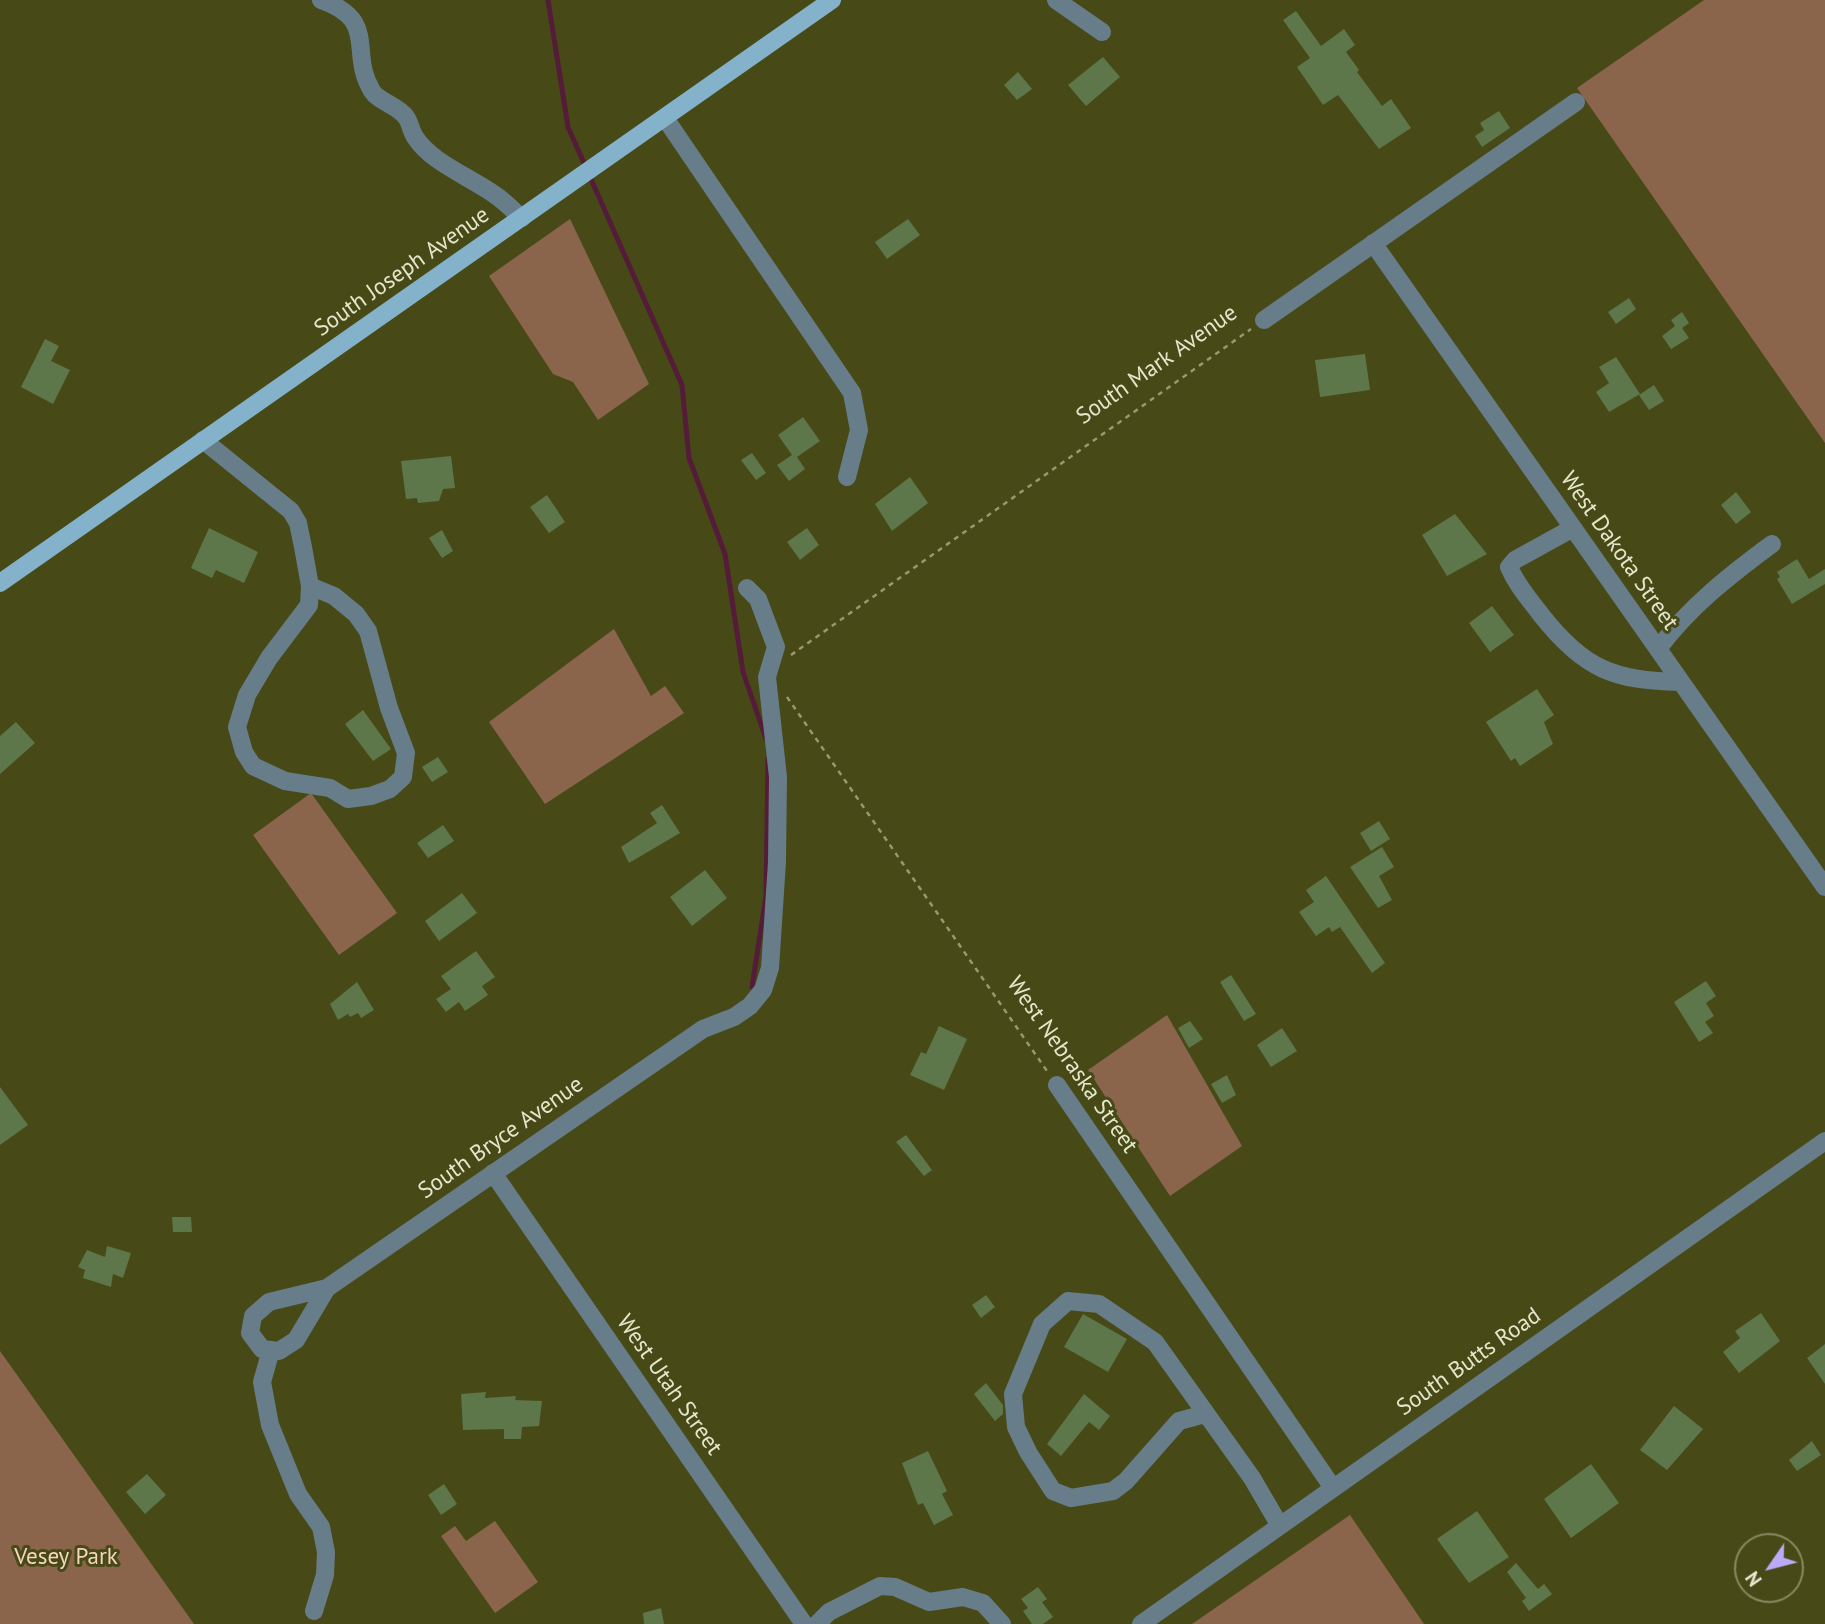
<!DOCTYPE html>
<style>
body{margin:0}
#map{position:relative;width:1825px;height:1624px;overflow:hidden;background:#474a16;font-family:"PT Sans",sans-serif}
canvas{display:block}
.north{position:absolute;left:1734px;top:1533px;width:70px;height:70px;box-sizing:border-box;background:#474a16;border:2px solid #86895f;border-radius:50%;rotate:235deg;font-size:19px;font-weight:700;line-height:28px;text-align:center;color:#e4e7cc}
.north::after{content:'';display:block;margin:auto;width:24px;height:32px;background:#b9abf7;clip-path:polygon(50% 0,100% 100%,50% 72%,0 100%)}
</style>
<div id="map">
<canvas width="1825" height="1624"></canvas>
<div class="north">N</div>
</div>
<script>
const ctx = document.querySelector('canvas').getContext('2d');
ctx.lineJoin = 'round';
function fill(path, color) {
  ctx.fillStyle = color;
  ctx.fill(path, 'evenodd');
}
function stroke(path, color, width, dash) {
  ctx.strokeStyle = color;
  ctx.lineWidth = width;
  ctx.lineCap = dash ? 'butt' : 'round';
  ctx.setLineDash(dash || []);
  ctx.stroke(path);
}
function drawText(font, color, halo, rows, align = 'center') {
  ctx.font = font + ' "PT Sans",sans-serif';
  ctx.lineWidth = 6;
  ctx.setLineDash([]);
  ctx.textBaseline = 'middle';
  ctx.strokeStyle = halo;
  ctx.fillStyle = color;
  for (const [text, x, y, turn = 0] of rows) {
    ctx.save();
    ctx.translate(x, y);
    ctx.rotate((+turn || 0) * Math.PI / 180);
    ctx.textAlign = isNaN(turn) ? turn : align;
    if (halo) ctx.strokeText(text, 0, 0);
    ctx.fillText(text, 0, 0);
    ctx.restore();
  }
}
fill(new Path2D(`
 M 1704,0 L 1825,0 L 1825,443 L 1577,88 Z
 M 570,219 L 649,384 L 598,420 L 573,382 L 553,374 L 489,276 Z
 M 614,629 L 651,696 L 665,686 L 684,713 L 545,804 L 489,722 Z
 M 311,793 L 397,913 L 339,955 L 253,835 Z
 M 1167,1015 L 1242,1146 L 1170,1196 L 1088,1070 Z
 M 0,1351 L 194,1624 L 0,1624 Z
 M 1350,1515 L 1424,1624 L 1192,1624 Z
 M 495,1521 L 538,1582 L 495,1613 L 441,1536 L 455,1526 L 466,1541 Z`), '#8b644c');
stroke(new Path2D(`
 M 548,0 L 568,127 L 682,385 L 689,458 L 725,554 L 743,672 L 766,739
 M 752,987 L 766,896 L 768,759`), '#551c39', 5);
fill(new Path2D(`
 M 1296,11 L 1321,46 L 1344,29 L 1355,45 L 1346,52 L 1359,70 L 1357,72 L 1382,106 L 1391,99 L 1411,128 L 1379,149 L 1338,95 L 1323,105 L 1297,67 L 1310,58 L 1283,20 Z
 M 1103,57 L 1120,77 L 1086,106 L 1068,85 Z
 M 1018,72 L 1032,89 L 1017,100 L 1004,85 Z
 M 1499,111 L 1510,128 L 1482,147 L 1475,136 L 1484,130 L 1480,123 Z
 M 908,219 L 920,235 L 887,259 L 875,242 Z
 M 1629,298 L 1636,309 L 1616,324 L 1608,312 Z
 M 1682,312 L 1689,323 L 1682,328 L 1689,338 L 1671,349 L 1662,336 L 1675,326 L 1671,320 Z
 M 45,339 L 59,346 L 51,361 L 70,370 L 53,404 L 21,387 Z
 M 1365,354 L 1370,390 L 1320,397 L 1315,360 Z
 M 1616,357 L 1640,394 L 1609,412 L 1596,392 L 1609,383 L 1599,367 Z
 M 1654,385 L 1664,401 L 1649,410 L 1639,395 Z
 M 803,417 L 820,441 L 797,457 L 805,469 L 789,481 L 777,465 L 792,455 L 778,435 Z
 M 752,453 L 766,473 L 756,480 L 741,460 Z
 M 451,456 L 455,488 L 443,489 L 439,501 L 418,503 L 417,498 L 406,499 L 401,461 Z
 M 910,477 L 928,503 L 892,531 L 875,504 Z
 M 1736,492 L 1751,512 L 1736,524 L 1721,505 Z
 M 547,495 L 565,522 L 549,533 L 530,507 Z
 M 1455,514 L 1487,554 L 1447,576 L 1422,535 Z
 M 209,528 L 258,552 L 244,583 L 216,570 L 212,578 L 191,568 Z
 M 807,528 L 819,545 L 800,560 L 787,542 Z
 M 442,530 L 453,551 L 442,558 L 429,538 Z
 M 1797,559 L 1809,579 L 1825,569 L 1825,584 L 1792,604 L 1777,579 L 1780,577 L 1777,572 Z
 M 1492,606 L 1514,635 L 1490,652 L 1469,623 Z
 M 1537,689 L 1554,715 L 1544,722 L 1553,744 L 1520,766 L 1515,758 L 1511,761 L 1486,722 Z
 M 363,710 L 391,749 L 373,761 L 345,724 Z
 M 16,722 L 35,743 L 0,774 L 0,736 Z
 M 438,757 L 448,772 L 432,782 L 422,767 Z
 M 662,805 L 680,833 L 629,863 L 621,847 L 657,823 L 650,813 Z
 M 1379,821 L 1390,839 L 1371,851 L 1360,833 Z
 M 443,825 L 454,841 L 428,858 L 417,843 Z
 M 1382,847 L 1394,867 L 1379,876 L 1392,900 L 1378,908 L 1350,867 Z
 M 705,870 L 727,898 L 692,926 L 670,897 Z
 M 1326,876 L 1385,963 L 1372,973 L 1340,927 L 1332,932 L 1329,927 L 1316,936 L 1299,912 L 1314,902 L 1306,890 Z
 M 462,893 L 477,913 L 439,941 L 425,921 Z
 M 476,951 L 495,977 L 482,986 L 488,995 L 465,1011 L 459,1002 L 446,1012 L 436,999 L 451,989 L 441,976 Z
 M 1231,975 L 1256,1014 L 1244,1021 L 1220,982 Z
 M 1706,981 L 1716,996 L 1706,1003 L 1714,1016 L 1705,1022 L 1713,1033 L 1699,1042 L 1674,1002 Z
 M 357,982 L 374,1010 L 361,1018 L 358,1013 L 350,1017 L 348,1014 L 338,1020 L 330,1004 Z
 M 1190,1021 L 1203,1039 L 1189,1048 L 1178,1028 Z
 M 939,1026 L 967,1039 L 944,1090 L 910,1075 L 921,1052 L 926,1054 Z
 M 1282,1028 L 1297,1051 L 1271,1067 L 1257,1045 Z
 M 1227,1075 L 1236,1095 L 1222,1103 L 1211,1084 Z
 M 0,1087 L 28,1125 L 0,1145 Z
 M 906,1135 L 932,1170 L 924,1176 L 896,1142 Z
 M 172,1217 L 191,1217 L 192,1232 L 173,1232 Z
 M 107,1246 L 131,1253 L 123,1278 L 113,1274 L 111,1287 L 83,1278 L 85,1270 L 78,1267 L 87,1250 L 105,1257 Z
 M 986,1295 L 995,1307 L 981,1318 L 972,1305 Z
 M 1761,1313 L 1780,1341 L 1739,1373 L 1723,1352 L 1740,1338 L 1735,1331 Z
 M 1083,1314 L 1127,1339 L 1108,1372 L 1064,1347 Z
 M 1825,1344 L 1825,1384 L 1807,1358 Z
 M 986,1383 L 1003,1405 L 1003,1414 L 995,1421 L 974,1394 Z
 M 486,1392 L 485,1398 L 516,1396 L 515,1400 L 542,1401 L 539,1426 L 522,1427 L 521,1439 L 504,1439 L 504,1429 L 463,1430 L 461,1394 Z
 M 1084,1394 L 1110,1416 L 1099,1430 L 1089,1422 L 1061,1456 L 1047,1444 Z
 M 1674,1406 L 1703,1429 L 1667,1470 L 1640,1450 Z
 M 1812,1441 L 1821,1455 L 1797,1471 L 1789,1460 Z
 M 928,1451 L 947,1491 L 942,1494 L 953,1515 L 934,1525 L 923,1503 L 918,1505 L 902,1463 Z
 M 1591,1464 L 1619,1503 L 1571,1538 L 1544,1499 Z
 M 147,1474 L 166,1495 L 145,1514 L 126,1492 Z
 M 444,1484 L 457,1504 L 441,1515 L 428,1495 Z
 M 1477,1511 L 1509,1557 L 1469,1583 L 1437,1539 Z
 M 1516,1563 L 1538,1589 L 1544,1584 L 1552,1594 L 1529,1611 L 1522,1601 L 1526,1598 L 1507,1572 Z
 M 1038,1587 L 1047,1599 L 1042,1602 L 1053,1617 L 1043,1624 L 1032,1624 L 1023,1611 L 1028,1608 L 1021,1599 Z
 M 661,1608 L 664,1624 L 644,1624 L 643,1613 Z`), '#5d764a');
stroke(new Path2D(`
 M 791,655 L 1251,329
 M 787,697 L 1047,1071`), '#969971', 2.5, [5, 5]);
stroke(new Path2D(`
 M 321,0 C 380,21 348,52 372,91 C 379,102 397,105 406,117 C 410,122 411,131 415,137 C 431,163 473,178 498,197 C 506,203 514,211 522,218
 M 1056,0 L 1102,32
 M 665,118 L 852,393 L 859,430 L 847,477
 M 1373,243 L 1825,887
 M 1264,320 L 1576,102
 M 203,440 L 291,511 L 298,523 L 303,547 L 310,586 L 309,605 L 269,658 L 247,695 L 237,727 L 244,752 L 253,766 L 285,781 L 330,788 L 348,799 L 371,796 L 390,789 L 403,777 L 406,753 L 389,708 L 368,631 L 356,614 L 334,596 L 310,586
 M 1573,528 L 1515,560 L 1509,567 C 1517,586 1530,600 1542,616 C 1584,669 1614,681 1681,682
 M 1658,649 C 1689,607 1730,575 1772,544
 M 1057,1085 L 1333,1488
 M 493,1173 L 804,1624
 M 327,1288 L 296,1340 L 279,1351 L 262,1349 L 250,1333 L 253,1316 L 269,1302 L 327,1288 L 703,1029 L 734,1017 L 750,1006 L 763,990 L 770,968 L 777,862 L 778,777 L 767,677 L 776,647 L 758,599 L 747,588
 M 271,1350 L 262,1382 L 270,1425 L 298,1494 L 321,1527 L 326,1552 L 325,1575 L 314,1611
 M 1205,1414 L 1179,1421 L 1126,1481 L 1113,1491 L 1071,1498 L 1053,1491 L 1028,1452 L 1016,1427 L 1013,1394 L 1042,1324 L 1068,1301 L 1099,1304 L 1155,1342 L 1252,1478 L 1280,1526
 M 817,1624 L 829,1612 L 880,1586 L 895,1587 L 929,1602 L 963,1597 L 983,1603 L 1002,1624
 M 1141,1624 L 1825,1141`), '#677d89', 18);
stroke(new Path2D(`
 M 0,583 L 832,0`), '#83b2ca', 18);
drawText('23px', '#e4e7cc', '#474a16', [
 ["South Joseph Avenue",402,272,-35],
 ["South Mark Avenue",1157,365,-35],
 ["West Dakota Street",1619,551,55],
 ["West Nebraska Street",1072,1065,55],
 ["South Bryce Avenue",501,1138,-35],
 ["South Butts Road",1469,1362,-35],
 ["West Utah Street",669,1385,55]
]);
drawText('23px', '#f7d4bf', '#474a16', [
 ["Vesey Park",66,1557]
]);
</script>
